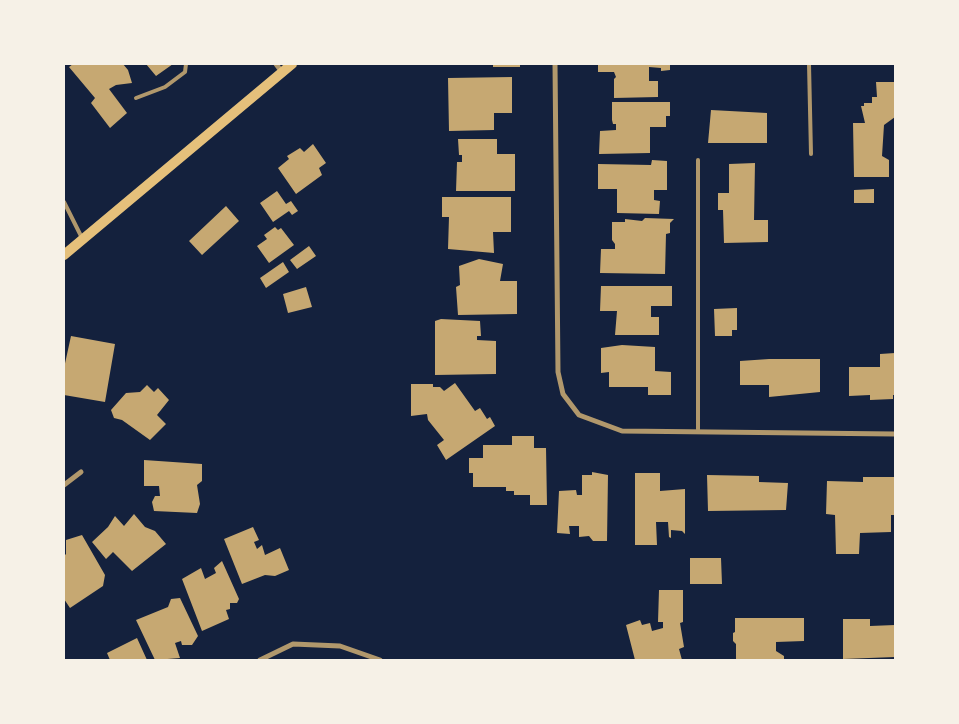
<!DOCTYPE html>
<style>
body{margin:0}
#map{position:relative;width:959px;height:724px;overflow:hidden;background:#14213d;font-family:"Open Sans",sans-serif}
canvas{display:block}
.frame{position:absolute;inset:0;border:65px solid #f6f1e7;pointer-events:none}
</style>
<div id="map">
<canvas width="959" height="724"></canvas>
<div class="frame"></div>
</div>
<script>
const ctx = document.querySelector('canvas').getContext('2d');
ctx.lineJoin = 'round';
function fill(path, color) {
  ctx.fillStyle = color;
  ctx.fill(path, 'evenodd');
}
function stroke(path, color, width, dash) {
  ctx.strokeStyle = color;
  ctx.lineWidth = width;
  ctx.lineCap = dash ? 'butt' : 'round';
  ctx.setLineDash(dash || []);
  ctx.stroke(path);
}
fill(new Path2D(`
 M 73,64 L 123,64 L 128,70 L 132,83 L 116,85 L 109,89 L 127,113 L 110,128 L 91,103 L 95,98 L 69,67 Z
 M 146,64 L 173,64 L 156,76 Z
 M 493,64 L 520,64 L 520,67 L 493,67 Z
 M 598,64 L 670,64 L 670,70 L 661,71 L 661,68 L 649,67 L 649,81 L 658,81 L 658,97 L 614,98 L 614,79 L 616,77 L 614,72 L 598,72 Z
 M 512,77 L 512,113 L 494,113 L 494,130 L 449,131 L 448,78 Z
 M 876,82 L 895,82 L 895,117 L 884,125 L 882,156 L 889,160 L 889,177 L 854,177 L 853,123 L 865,123 L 861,106 L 864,106 L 864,103 L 872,103 L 872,97 L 877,97 Z
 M 612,102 L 670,102 L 670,116 L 666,116 L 666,127 L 650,127 L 650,153 L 599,154 L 600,131 L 616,130 L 616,124 L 613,124 L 612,120 Z
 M 711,110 L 767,113 L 767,143 L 708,143 Z
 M 458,139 L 497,139 L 497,154 L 515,154 L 515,191 L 456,191 L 457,162 L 462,162 L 462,155 L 459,155 Z
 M 313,144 L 326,163 L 319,168 L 322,175 L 296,194 L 278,168 L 289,159 L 287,156 L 300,148 L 304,152 Z
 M 652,160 L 667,161 L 667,190 L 654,190 L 654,200 L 660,201 L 659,214 L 617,213 L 617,189 L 598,189 L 598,164 L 651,165 Z
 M 755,163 L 754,220 L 768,220 L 768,242 L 724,243 L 723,210 L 718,210 L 718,193 L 729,193 L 729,164 Z
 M 874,189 L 874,203 L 854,203 L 854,190 Z
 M 277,191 L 286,204 L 291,201 L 298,211 L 292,215 L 289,211 L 273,222 L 260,203 Z
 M 442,197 L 511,197 L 511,232 L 493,232 L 494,253 L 448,249 L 449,217 L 442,217 Z
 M 226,206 L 239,221 L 202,255 L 189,241 Z
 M 645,218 L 674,219 L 670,223 L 670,233 L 666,234 L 665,274 L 600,273 L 601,249 L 615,249 L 615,244 L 612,240 L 612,222 L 625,222 L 625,219 L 642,221 Z
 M 275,227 L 278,230 L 281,228 L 294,245 L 269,263 L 257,246 L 267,239 L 264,235 Z
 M 309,246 L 316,256 L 297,269 L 290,260 Z
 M 479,259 L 503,264 L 500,281 L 517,281 L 517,314 L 458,315 L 456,287 L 460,285 L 459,266 Z
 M 283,262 L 289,272 L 266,288 L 260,278 Z
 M 601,286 L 672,286 L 672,306 L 651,306 L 651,317 L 659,317 L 659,335 L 615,335 L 617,311 L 600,311 Z
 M 306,287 L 312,307 L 288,313 L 283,294 Z
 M 737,308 L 737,330 L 732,330 L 732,336 L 715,336 L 714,309 Z
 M 441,319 L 480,321 L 481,336 L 477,336 L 477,340 L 496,341 L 496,374 L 435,375 L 435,321 Z
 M 71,336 L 115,344 L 105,402 L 64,395 L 64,368 Z
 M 622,345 L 655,347 L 655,371 L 671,372 L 671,395 L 648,395 L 648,387 L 609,387 L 609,372 L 601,373 L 601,348 Z
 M 895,353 L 895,395 L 893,395 L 893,399 L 870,400 L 870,395 L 849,396 L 849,367 L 880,367 L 880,354 Z
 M 769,359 L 820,359 L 820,392 L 769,397 L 769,385 L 740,385 L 740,361 Z
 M 455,383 L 475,411 L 480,408 L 487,419 L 490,417 L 495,426 L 446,460 L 437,445 L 444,440 L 428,420 L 427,414 L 411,416 L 411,384 L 433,384 L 433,387 L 440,387 L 444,391 Z
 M 147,385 L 154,392 L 158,388 L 169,400 L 157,415 L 166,424 L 150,440 L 122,420 L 114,418 L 111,410 L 126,393 L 140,392 Z
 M 512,436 L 534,436 L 534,448 L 546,448 L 547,505 L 530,505 L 530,495 L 514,495 L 514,491 L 506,491 L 506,487 L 473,487 L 473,473 L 469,473 L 469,458 L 483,458 L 483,445 L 512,445 Z
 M 144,460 L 202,464 L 202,481 L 197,485 L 200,504 L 197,513 L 154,511 L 152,502 L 155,496 L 160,496 L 159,486 L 144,486 Z
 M 592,472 L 608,475 L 607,541 L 593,541 L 589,536 L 579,537 L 579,526 L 569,526 L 570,534 L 557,533 L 559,491 L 576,490 L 577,495 L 582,495 L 582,475 L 592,475 Z
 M 635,473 L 660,473 L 660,491 L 685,489 L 685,534 L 682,531 L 671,530 L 671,538 L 669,537 L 668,522 L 656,522 L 657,545 L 635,545 Z
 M 707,475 L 759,476 L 759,482 L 788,483 L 786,510 L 708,511 Z
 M 863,477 L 895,477 L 895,515 L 891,515 L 891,532 L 860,533 L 859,554 L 836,554 L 835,515 L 826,514 L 827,481 L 863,482 Z
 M 134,514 L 145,527 L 155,531 L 166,544 L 132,571 L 113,552 L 106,559 L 92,542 L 108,527 L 115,516 L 124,526 Z
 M 253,527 L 259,540 L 254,542 L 257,549 L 262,545 L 265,555 L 280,548 L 289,570 L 275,576 L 265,575 L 242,584 L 224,539 Z
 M 82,535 L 105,575 L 103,586 L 70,608 L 64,599 L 64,553 L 66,555 L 66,540 Z
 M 690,558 L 721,558 L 722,584 L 690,584 Z
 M 222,561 L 239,599 L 237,603 L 230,603 L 230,609 L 226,610 L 229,619 L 202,631 L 182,579 L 201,568 L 205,579 L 216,573 L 214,568 Z
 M 659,590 L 683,590 L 683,622 L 680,623 L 684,647 L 679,649 L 682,660 L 635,660 L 626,625 L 640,620 L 642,625 L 650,623 L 652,631 L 663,628 L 663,622 L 658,622 Z
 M 180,598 L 198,636 L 192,645 L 182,645 L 181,641 L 175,643 L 180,658 L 155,660 L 136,620 L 168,607 L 171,599 Z
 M 735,618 L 804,618 L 804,641 L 776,642 L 776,651 L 784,656 L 784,660 L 736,660 L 736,644 L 733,641 L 733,633 L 735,632 Z
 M 843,619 L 870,619 L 870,626 L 895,625 L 895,657 L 843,659 Z
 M 137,638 L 147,660 L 110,660 L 107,653 Z`), '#c6a872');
stroke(new Path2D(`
 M 809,64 L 811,154
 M 136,98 L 165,87 L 185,72 L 186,64
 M 698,160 L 698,432
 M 64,202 L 82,238`), '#b1986c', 4);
stroke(new Path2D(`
 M 276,64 L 282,72
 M 555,64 L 558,372 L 563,394 L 579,415 L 622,431 L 895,434
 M 64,485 L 81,472
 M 260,660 L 293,644 L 340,646 L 380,660`), '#b1986c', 5);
stroke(new Path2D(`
 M 64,255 L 292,64`), '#e5c07b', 10);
</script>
